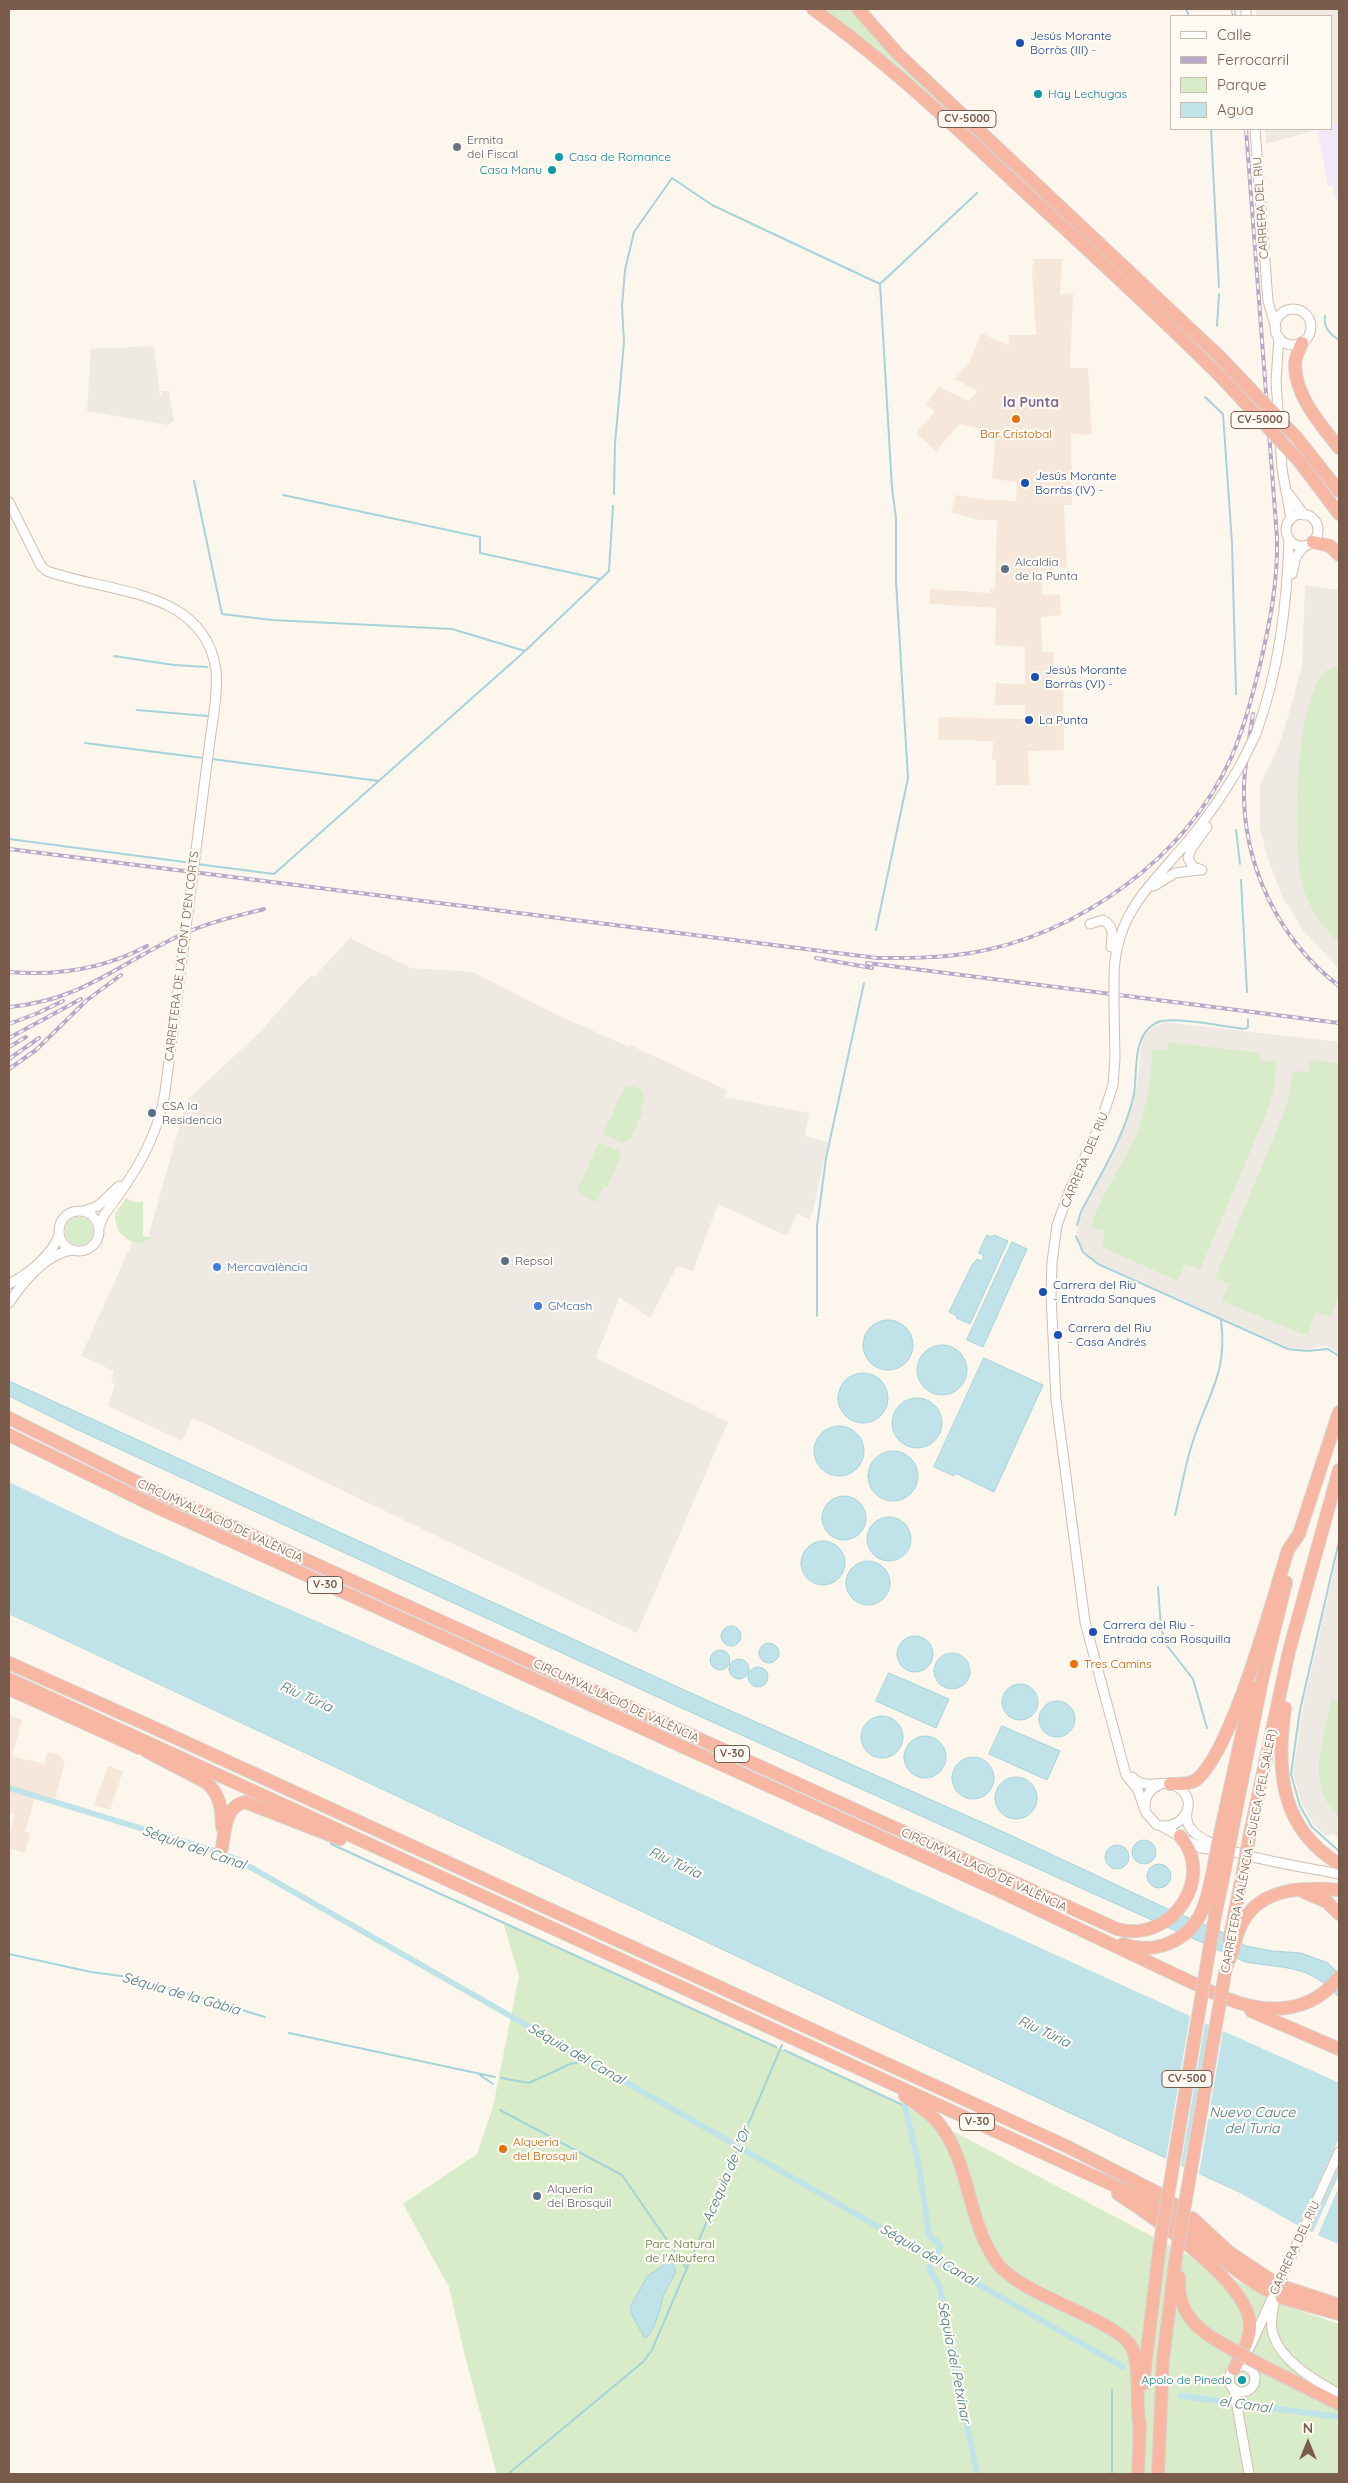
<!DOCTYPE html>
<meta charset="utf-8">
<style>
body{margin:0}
#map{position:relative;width:1348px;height:2483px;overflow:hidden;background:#fdf6ec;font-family:Quicksand,sans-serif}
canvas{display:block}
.frame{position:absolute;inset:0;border:10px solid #7a5c4d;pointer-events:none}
.legend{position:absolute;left:1170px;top:15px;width:162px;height:115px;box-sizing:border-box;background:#fffaf3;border:1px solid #cabbb1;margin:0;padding:6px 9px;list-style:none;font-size:15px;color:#7a5c4d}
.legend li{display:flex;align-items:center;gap:10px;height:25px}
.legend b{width:25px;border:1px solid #cabbb1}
.north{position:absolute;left:1283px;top:2418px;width:50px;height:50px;-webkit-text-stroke:4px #fffaf3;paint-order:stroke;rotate:0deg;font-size:14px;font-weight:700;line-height:20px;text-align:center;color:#7a5c4d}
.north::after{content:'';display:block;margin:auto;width:18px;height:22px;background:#7a5c4d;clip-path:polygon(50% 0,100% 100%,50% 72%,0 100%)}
</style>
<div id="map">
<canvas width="1348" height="2483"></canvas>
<div class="frame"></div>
<ul class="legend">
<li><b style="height:6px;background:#fff"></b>Calle</li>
<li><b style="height:6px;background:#b9a8c9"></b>Ferrocarril</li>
<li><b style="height:14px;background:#d8ecc9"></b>Parque</li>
<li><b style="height:14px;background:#bfe3e8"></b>Agua</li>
</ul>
<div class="north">N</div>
</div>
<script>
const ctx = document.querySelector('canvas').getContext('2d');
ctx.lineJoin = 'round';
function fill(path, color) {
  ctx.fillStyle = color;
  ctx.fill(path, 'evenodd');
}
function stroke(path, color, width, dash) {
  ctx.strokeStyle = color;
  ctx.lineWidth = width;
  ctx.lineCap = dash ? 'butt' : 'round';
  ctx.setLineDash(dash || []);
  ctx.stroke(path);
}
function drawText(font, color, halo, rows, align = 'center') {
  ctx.font = font + ' Quicksand,sans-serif';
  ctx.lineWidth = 4.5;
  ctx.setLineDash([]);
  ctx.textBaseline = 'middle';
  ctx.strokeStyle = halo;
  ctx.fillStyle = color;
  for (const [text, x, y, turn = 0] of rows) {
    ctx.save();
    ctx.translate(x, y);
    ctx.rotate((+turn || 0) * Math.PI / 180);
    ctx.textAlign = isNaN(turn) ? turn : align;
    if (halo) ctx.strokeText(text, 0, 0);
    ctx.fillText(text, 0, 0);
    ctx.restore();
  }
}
fill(new Path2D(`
 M 1034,259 L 1062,259 L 1060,295 L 1073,293 L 1070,368 L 1088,368 L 1092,435 L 1071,434 L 1072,505 L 1064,505 L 1067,567 L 1041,571 L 1042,594 L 1060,595 L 1061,615 L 1041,617 L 1042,652 L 1053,652 L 1054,682 L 1063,682 L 1064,750 L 1028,751 L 1029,785 L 996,785 L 996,760 L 992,760 L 993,741 L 938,740 L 939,717 L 1025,719 L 1025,705 L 995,705 L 996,683 L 1025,684 L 1025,647 L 995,645 L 996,608 L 929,604 L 930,589 L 990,593 L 991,589 L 995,589 L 997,520 L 979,520 L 951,512 L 956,495 L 989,500 L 1016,501 L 1017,482 L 992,479 L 996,433 L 959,424 L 936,451 L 916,433 L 935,412 L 926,405 L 939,387 L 969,401 L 977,391 L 955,379 L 970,361 L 981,333 L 1009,345 L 1009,335 L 1036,335 L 1032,271 Z
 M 9,1715 L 22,1720 L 12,1756 L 44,1764 L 47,1752 L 58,1754 L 65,1762 L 55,1799 L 36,1794 L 25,1832 L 30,1833 L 25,1853 L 9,1848 L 9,1838 L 15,1814 L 9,1812 Z
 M 108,1766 L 123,1771 L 110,1810 L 94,1805 Z`), '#f5e8da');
fill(new Path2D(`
 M 1256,9 L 1339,9 L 1339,122 L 1332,124 L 1332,16 L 1257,16 Z
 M 1265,129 L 1319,129 L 1266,144 Z
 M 154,346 L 160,396 L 162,396 L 162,391 L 169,391 L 174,421 L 168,425 L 87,411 L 91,349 Z
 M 1305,585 L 1339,590 L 1339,969 L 1302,929 L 1281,894 L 1268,859 L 1260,829 L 1260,785 L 1277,750 L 1288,717 L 1302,666 Z
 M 350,938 L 411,968 L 473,972 L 551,1012 L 629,1047 L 630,1045 L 727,1090 L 725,1097 L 809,1113 L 805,1136 L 828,1142 L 813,1212 L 809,1219 L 797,1214 L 787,1236 L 718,1204 L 693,1271 L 677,1266 L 650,1318 L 619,1297 L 596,1358 L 728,1422 L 637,1633 L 193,1418 L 182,1441 L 108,1406 L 115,1384 L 111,1382 L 114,1371 L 81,1356 L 133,1241 L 147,1241 L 187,1100 L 259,1033 L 298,989 L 311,976 L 314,977 Z
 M 1165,1022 L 1339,1042 L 1339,1353 L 1326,1345 L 1306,1350 L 1287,1347 L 1095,1261 L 1082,1249 L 1077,1232 L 1079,1220 L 1127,1122 L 1137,1085 L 1142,1040 L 1151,1028 Z
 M 1339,1549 L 1339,1839 L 1333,1834 L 1326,1836 L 1314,1825 L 1302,1804 L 1293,1774 L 1304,1701 Z`), '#efe9e4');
fill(new Path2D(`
 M 1339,122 L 1339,202 L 1334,197 L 1332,185 L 1328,186 L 1317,129 L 1332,129 L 1332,124 Z`), '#f3e8fa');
fill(new Path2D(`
 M 821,9 L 852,9 L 975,136 L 873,47 Z
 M 1339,666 L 1339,943 C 1323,926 1307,907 1302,883 C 1292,842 1295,705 1323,674 C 1327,669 1333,667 1339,666 Z
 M 1168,1042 L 1259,1053 L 1260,1062 L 1277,1061 L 1274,1089 L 1269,1107 L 1200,1270 L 1185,1264 L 1178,1281 L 1102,1247 L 1105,1230 L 1090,1228 C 1101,1195 1121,1168 1135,1137 C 1147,1108 1151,1080 1152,1050 L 1167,1050 Z
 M 1309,1060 L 1339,1063 L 1339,1293 L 1331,1317 L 1315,1312 L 1308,1334 L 1302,1334 L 1222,1301 L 1229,1284 L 1215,1278 L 1283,1115 L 1288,1100 L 1293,1071 L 1309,1072 Z
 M 625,1086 L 632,1086 L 642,1090 L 645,1099 L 640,1109 L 643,1111 L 630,1140 L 622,1143 L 603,1134 Z
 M 599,1142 L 619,1151 L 621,1157 L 607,1187 L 604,1186 L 597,1202 L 581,1195 L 577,1190 Z
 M 126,1198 L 134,1202 L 143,1202 L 143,1236 L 152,1238 L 142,1243 C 125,1243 114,1230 115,1214 Z
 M65 1231a14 14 0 1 1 28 0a14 14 0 1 1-28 0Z
 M 1331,1700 L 1339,1702 L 1339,1816 C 1304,1786 1324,1739 1331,1700 Z
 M 503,1922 L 905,2106 L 1250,2288 L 1298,2310 L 1339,2324 L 1339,2474 L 494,2474 L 496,2472 L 464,2352 L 449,2287 L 403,2204 L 477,2154 L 493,2107 L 519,1976 Z`), '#d8ecc9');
const water = new Path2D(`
 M 987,1235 L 992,1237 L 994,1235 L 1008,1241 L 970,1324 L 956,1318 L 957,1316 L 949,1312 L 972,1265 L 977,1259 L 982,1261 L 984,1256 L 979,1253 Z
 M 1012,1242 L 1027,1249 L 983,1347 L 967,1340 Z
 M863 1345a25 25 0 1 1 50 0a25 25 0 1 1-50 0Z
 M917 1370a25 25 0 1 1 50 0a25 25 0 1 1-50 0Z
 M 984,1358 L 1043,1385 L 994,1492 L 955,1473 L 954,1476 L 934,1467 Z
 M838 1398a25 25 0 1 1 50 0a25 25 0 1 1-50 0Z
 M 9,1381 L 702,1698 L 1008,1834 L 1170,1910 L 1224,1933 L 1246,1946 L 1272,1951 L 1301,1953 L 1328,1963 L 1339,1974 L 1339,1997 C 1308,1964 1286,1969 1245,1962 L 677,1706 L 76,1429 L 9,1396 Z
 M892 1423a25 25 0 1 1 50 0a25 25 0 1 1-50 0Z
 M814 1451a25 25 0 1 1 50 0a25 25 0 1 1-50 0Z
 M868 1476a25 25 0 1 1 50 0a25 25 0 1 1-50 0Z
 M 9,1480 L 121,1536 L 460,1684 L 1339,2083 L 1339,2244 L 1284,2220 L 1240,2193 L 9,1614 Z
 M822 1518a22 22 0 1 1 44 0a22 22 0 1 1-44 0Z
 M867 1539a22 22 0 1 1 44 0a22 22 0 1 1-44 0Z
 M801 1563a22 22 0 1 1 44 0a22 22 0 1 1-44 0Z
 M846 1583a22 22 0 1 1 44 0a22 22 0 1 1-44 0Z
 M721 1636a10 10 0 1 1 20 0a10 10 0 1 1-20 0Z
 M897 1654a18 18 0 1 1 36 0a18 18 0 1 1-36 0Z
 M759 1653a10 10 0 1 1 20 0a10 10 0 1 1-20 0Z
 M710 1660a10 10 0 1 1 20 0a10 10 0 1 1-20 0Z
 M934 1671a18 18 0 1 1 36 0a18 18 0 1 1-36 0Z
 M729 1669a10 10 0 1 1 20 0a10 10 0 1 1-20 0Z
 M748 1677a10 10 0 1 1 20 0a10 10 0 1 1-20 0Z
 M 889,1673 L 949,1699 L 936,1728 L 876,1701 Z
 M1002 1702a18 18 0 1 1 36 0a18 18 0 1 1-36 0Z
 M1039 1719a18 18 0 1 1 36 0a18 18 0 1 1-36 0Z
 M861 1737a21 21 0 1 1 42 0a21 21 0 1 1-42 0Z
 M 1002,1726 L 1060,1751 L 1047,1780 L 989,1754 Z
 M904 1757a21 21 0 1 1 42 0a21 21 0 1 1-42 0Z
 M952 1778a21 21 0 1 1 42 0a21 21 0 1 1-42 0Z
 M995 1798a21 21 0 1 1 42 0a21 21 0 1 1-42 0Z
 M1132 1852a12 12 0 1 1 24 0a12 12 0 1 1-24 0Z
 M1105 1857a12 12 0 1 1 24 0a12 12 0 1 1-24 0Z
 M1147 1876a12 12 0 1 1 24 0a12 12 0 1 1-24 0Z
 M 668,2262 L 672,2262 L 676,2272 C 673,2278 662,2296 662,2300 C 660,2309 654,2334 645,2338 L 633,2317 L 630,2307 L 647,2277 Z`);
fill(water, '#bfe3e8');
stroke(water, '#a5d3da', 1);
fill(new Path2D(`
 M 9,1478 L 122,1534 L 461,1682 L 1339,2080 L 1339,2083 L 1223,2031 L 1199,2174 L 1240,2193 L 1299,2226 L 1339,2138 L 1339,2166 L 1309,2231 L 1313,2232 L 1339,2175 L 1339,2187 L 1318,2235 L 1339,2244 L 1339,2246 L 1283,2223 L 1238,2196 L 9,1617 L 9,1614 L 1166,2159 L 1190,2016 L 460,1684 L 121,1536 L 9,1482 ZM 1205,2023 L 1209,2025 L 1184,2167 L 1181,2165 Z`), '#fdf6ec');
stroke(new Path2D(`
 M 1186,9 L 1189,16
 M 1211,129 L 1219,287
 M 1325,316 C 1323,327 1331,335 1339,340
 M 1217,326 L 1219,294
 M 1205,397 L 1223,414 L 1232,543 L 1236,694
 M 194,481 L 222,614 L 272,620 L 452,629 L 525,651
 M 614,494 L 615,444 L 624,342 L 622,306 L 625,270 L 634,232 L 672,178 L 712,205 L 880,284 L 977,193
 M 283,495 L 480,537 L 480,553 L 600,579
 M 114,656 L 174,665 L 207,667
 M 137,710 L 207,716
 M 85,743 L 203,758
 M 212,759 L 379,781
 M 1236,830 L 1240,864
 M 9,839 L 192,863
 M 197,864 L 274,874 L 525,651 L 609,571 L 613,506
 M 1241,880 L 1247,992
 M 876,930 L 908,778 L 896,581 L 896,518 L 892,488 L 880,284
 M 1077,1225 L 1081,1212 C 1100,1175 1125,1136 1134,1094 C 1138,1071 1131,1034 1158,1022 C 1173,1016 1226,1027 1245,1029 L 1248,1027 L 1248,1019
 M 1076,1236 L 1083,1252 L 1098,1264 L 1288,1349 L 1307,1351 L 1328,1349 L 1339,1356
 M 817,1316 L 817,1226 L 826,1158 L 864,983
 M 1175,1515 C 1181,1491 1185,1465 1193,1441 C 1208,1394 1228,1373 1221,1320
 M 1339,1541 L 1300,1710 L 1291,1774 L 1300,1806 L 1312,1827 L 1339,1851
 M 1158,1587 L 1161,1627 L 1165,1643 L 1193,1679 L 1207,1728
 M 331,1844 L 776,2047
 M 9,1954 L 91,1972 L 136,1978 L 265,2017
 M 289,2033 L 495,2077
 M 784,2050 L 905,2106
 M 480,2075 L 493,2084
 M 501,2078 L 529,2083 L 570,2064 L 587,2061
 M 500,2110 L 622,2175 L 687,2269
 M 1112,2390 L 1112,2474
 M 508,2474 L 643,2362 L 652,2350 L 782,2045`), '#a5d3da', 2);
stroke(new Path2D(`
 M 9,1788 L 212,1850 L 238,1860 L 1123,2367
 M 905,2106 L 919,2166 L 929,2235 L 940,2245 L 939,2251
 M 937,2254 L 929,2269 L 939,2285 L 977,2474
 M 1181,2396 L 1339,2417`), '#bfe3e8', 6);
const minor = new Path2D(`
 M 1246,9 L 1246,16
 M 1255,129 L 1268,301 L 1276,329
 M1275 327a18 18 0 1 1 36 0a18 18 0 1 1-36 0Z
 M 1279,337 L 1276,381 L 1282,469 L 1291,519
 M 1288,493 L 1304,515
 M 9,502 L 41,566 L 47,571 C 106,593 206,588 216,671 C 218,693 213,718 210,740
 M1286 530a16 16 0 1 1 32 0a16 16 0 1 1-32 0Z
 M 1292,574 L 1296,557 L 1304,546
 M 1256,734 C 1279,670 1287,606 1289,538
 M 1202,870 L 1193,867 L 1188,858 L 1191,849 L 1207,827
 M 1154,886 L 1175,873 L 1199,870
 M 1090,924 L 1103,920 C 1115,927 1112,935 1111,947
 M 1114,981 C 1113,916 1149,887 1188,841 C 1208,817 1224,793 1240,766
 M 1114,1006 L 1115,1058 L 1113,1085 L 1100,1125 L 1071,1187 L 1057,1225 L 1052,1263 L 1051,1295 L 1056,1400 L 1085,1622 L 1126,1775 L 1138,1790 L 1144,1808
 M59 1231a20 20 0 1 1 40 0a20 20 0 1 1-40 0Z
 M 84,1211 L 98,1206 L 119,1186
 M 99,1227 L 104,1215 C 132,1178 158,1139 165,1092
 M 9,1284 C 27,1275 53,1254 59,1235
 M 9,1303 C 23,1282 46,1254 72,1250
 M 1132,1777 C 1149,1793 1164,1776 1179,1788 C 1201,1804 1180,1832 1157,1825 L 1146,1813 C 1143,1800 1147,1791 1159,1785
 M 1187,1812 C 1186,1819 1187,1825 1192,1830 C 1213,1855 1305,1867 1339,1874
 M 1163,1827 L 1201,1848 L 1222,1851
 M 1274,2303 C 1272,2313 1270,2325 1273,2334 C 1282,2363 1315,2380 1339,2394
 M 1249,2349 L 1339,2152
 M1229 2379a13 13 0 1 1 26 0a13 13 0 1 1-26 0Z
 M 1234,2389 L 1249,2474`);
const highway = new Path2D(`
 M 813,9 C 889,63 955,127 1023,190 C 1090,252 1157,313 1222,378
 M 858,9 L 898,54 L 1219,356
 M 1302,343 C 1299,350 1295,357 1295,365 C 1295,396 1321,425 1339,448
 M 1297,438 L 1339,491
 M 1299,461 L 1339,514
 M 1313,542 L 1330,546 L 1339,555
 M 9,1418 L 155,1491 L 1117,1929 C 1173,1944 1216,1876 1180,1836
 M 9,1435 L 152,1505 L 995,1889 L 1195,1984
 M 9,1663 L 150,1726 L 1066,2146 L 1160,2194
 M 9,1679 L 1150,2202 C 1192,2228 1224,2266 1266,2290
 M 9,1689 L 139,1748
 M 1285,1708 C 1276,1771 1280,1828 1339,1864
 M 146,1751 L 207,1783 C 220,1795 222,1809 222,1827
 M 1170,1784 C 1179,1784 1188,1785 1196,1780 C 1232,1752 1273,1598 1288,1550 L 1299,1534 L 1339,1412
 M 1220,1834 L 1252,1688
 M 1231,1836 L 1262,1680 L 1286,1582
 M 1249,1838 L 1289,1651 L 1339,1470
 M 222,1848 C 225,1831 225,1806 245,1802 L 340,1839
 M 1304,1892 L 1327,1902 L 1339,1914
 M 1215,1916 L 1225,1868
 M 1229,1941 L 1243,1872
 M 1123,1944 C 1154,1955 1188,1942 1202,1911 C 1208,1897 1211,1880 1214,1865
 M 1226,1967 C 1234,1952 1235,1934 1244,1920 C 1263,1887 1306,1887 1339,1890
 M 1210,1991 L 1214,1993
 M 1228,1999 C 1268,2015 1312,2013 1339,1977
 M 1251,2011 L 1339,2049
 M 905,2096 C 917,2104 931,2113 940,2125 C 971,2165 967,2223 998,2264 C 1023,2297 1123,2321 1133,2350 C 1141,2375 1135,2404 1140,2429
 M 1118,2194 C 1151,2215 1247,2282 1250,2323 C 1251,2339 1241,2355 1234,2369
 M 1174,2204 L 1178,2206
 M 1192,2218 L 1229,2252 L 1271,2280
 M 1179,2277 C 1176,2319 1206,2335 1237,2352
 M 1287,2288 L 1339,2305
 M 1282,2298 L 1339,2314
 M 1263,2366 L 1339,2404
 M 1143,2384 L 1160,2243
 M 1138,2474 L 1140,2422
 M 1158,2474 L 1163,2359 L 1176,2256`);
stroke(minor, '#d1beb0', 11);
stroke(highway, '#dad1cd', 14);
stroke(minor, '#fff', 9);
stroke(highway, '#f7b7a3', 12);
const rail = new Path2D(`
 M 1233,9 L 1234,16
 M 1253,714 C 1249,738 1245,762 1244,786 C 1242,864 1278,939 1339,986
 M 9,849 L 877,958 C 909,958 940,958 971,953 C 1079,934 1185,859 1231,758 C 1244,728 1252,697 1260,665 C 1270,622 1278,582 1277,538 L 1246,129
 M 816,958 L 872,968
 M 867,963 L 1339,1023
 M 9,972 C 56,976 104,969 147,946
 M 9,1007 C 84,1000 119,963 183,934 C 209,922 237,916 264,909
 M 9,1024 L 38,1013 L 63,1001
 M 9,1038 L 81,999
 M 9,1047 L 26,1037
 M 9,1059 L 39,1038
 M 9,1069 L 36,1050 L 87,1000 L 121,975`);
stroke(rail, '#b9a8c9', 4);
stroke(rail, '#fffaf3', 2, [5.5]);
const minorBridge = new Path2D(`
 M 1240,766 L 1256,734
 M 1114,981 L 1114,1006
 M 165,1092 L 210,740`);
const highwayBridge = new Path2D(`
 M 1219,356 L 1297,438
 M 1222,378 L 1299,461
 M 1214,1865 L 1220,1834
 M 1225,1868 L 1231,1836
 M 1243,1872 L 1249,1838
 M 1160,2243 L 1215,1916
 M 1176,2256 L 1226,1967
 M 1268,2286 L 1285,2293
 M 1237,2352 L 1263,2366`);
stroke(minorBridge, '#d1beb0', 11, []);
stroke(highwayBridge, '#dad1cd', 14, []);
stroke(minorBridge, '#fff', 9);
stroke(highwayBridge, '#f7b7a3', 12);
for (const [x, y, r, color] of [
 [1020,43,5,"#1a4fb4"],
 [1038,94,5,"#0f9aa8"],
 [457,147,5,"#6b7280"],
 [559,157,5,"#0f9aa8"],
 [552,170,5,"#0f9aa8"],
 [1016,419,5,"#e8710a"],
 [1025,483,5,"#1a4fb4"],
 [1005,569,5,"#5c6f8a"],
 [1035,677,5,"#1a4fb4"],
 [1029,720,5,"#1a4fb4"],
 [152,1113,5,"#5c6f8a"],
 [505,1261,5,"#5c6f8a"],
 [217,1267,5,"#3f7fe0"],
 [1043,1292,5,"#1a4fb4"],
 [538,1306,5,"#3f7fe0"],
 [1058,1335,5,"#1a4fb4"],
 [1093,1632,5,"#1a4fb4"],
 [1074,1664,5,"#e8710a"],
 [503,2149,5,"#e8710a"],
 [537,2196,5,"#5c6f8a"],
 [1242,2380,5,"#0f9aa8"]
]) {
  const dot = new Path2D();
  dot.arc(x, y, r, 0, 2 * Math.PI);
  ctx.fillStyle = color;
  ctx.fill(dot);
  stroke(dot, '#fffaf3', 2);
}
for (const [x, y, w] of [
 [967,119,58],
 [1260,420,58],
 [325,1585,35],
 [732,1754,35],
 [1187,2079,50],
 [977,2122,35]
]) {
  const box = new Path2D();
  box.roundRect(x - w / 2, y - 8.5, w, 17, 4);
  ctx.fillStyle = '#fffaf3';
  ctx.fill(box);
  stroke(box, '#7a5c4d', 1);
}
drawText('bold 11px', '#7a5c4d', null, [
 ["CV-5000",967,119],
 ["CV-5000",1260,420],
 ["V-30",325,1585],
 ["V-30",732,1754],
 ["CV-500",1187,2079],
 ["V-30",977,2122]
]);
drawText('12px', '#164399', '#fffaf3', [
 ["Jesús Morante",1030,36],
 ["Borràs (III) -",1030,50],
 ["Jesús Morante",1035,476],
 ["Borràs (IV) -",1035,490],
 ["Jesús Morante",1045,670],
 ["Borràs (VI) -",1045,684],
 ["La Punta",1039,720],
 ["Carrera del Riu",1053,1285],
 ["- Entrada Sanques",1053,1299],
 ["Carrera del Riu",1068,1328],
 ["- Casa Andrés",1068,1342],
 ["Carrera del Riu -",1103,1625],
 ["Entrada casa Rosquilla",1103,1639]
], 'left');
drawText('12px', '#0d838f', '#fffaf3', [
 ["Hay Lechugas",1048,94],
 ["Casa de Romance",569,157],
 ["Casa Manu",542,170,"right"],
 ["Apolo de Pinedo",1232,2380,"right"]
], 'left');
drawText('12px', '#5b616d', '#fffaf3', [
 ["Ermita",467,140],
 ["del Fiscal",467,154]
], 'left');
drawText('12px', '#7a5c4d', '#fffaf3', [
 ["CARRERA DEL RIU",1261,208,-94],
 ["CARRETERA DE LA FONT D'EN CORTS",182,956,-83],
 ["CARRERA DEL RIU",1085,1160,-67],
 ["CIRCUMVAL·LACIÓ DE VALÈNCIA",220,1521,25],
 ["CIRCUMVAL·LACIÓ DE VALÈNCIA",616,1701,25],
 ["CARRETERA VALÈNCIA - SUECA (PEL SALER)",1249,1851,-79],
 ["CIRCUMVAL·LACIÓ DE VALÈNCIA",984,1870,25],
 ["CARRERA DEL RIU",1295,2248,-65]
]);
drawText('12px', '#c56008', '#fffaf3', [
 ["Bar Cristobal",1016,434,"center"],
 ["Tres Camins",1084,1664],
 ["Alqueria",513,2142],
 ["del Brosquil",513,2156]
], 'left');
drawText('12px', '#4e5e75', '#fffaf3', [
 ["Alcaldia",1015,562],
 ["de la Punta",1015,576],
 ["CSA la",162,1106],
 ["Residencia",162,1120],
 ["Repsol",515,1261],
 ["Alquería",547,2189],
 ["del Brosquil",547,2203]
], 'left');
drawText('12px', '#366cbe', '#fffaf3', [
 ["Mercavalència",227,1267],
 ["GMcash",548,1306]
], 'left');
drawText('12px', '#537a41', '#fffaf3', [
 ["Parc Natural",680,2244],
 ["de l'Albufera",680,2258]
]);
drawText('bold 14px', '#846695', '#fffaf3', [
 ["la Punta",1031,403]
]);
drawText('italic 14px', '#437c86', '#fffaf3', [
 ["Riu Túria",306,1697,24],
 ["Séquia del Canal",194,1848,19],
 ["Riu Túria",675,1863,25],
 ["Séquia de la Gàbia",181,1994,16],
 ["Riu Túria",1044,2032,25],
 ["Séquia del Canal",576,2054,30],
 ["Nuevo Cauce",1252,2113],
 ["del Turia",1252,2129],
 ["Acequia de L'Or",727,2175,-67],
 ["Séquia del Canal",928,2255,30],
 ["Séquia del Petxinar",954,2362,79],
 ["el Canal",1245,2405,8]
]);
</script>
